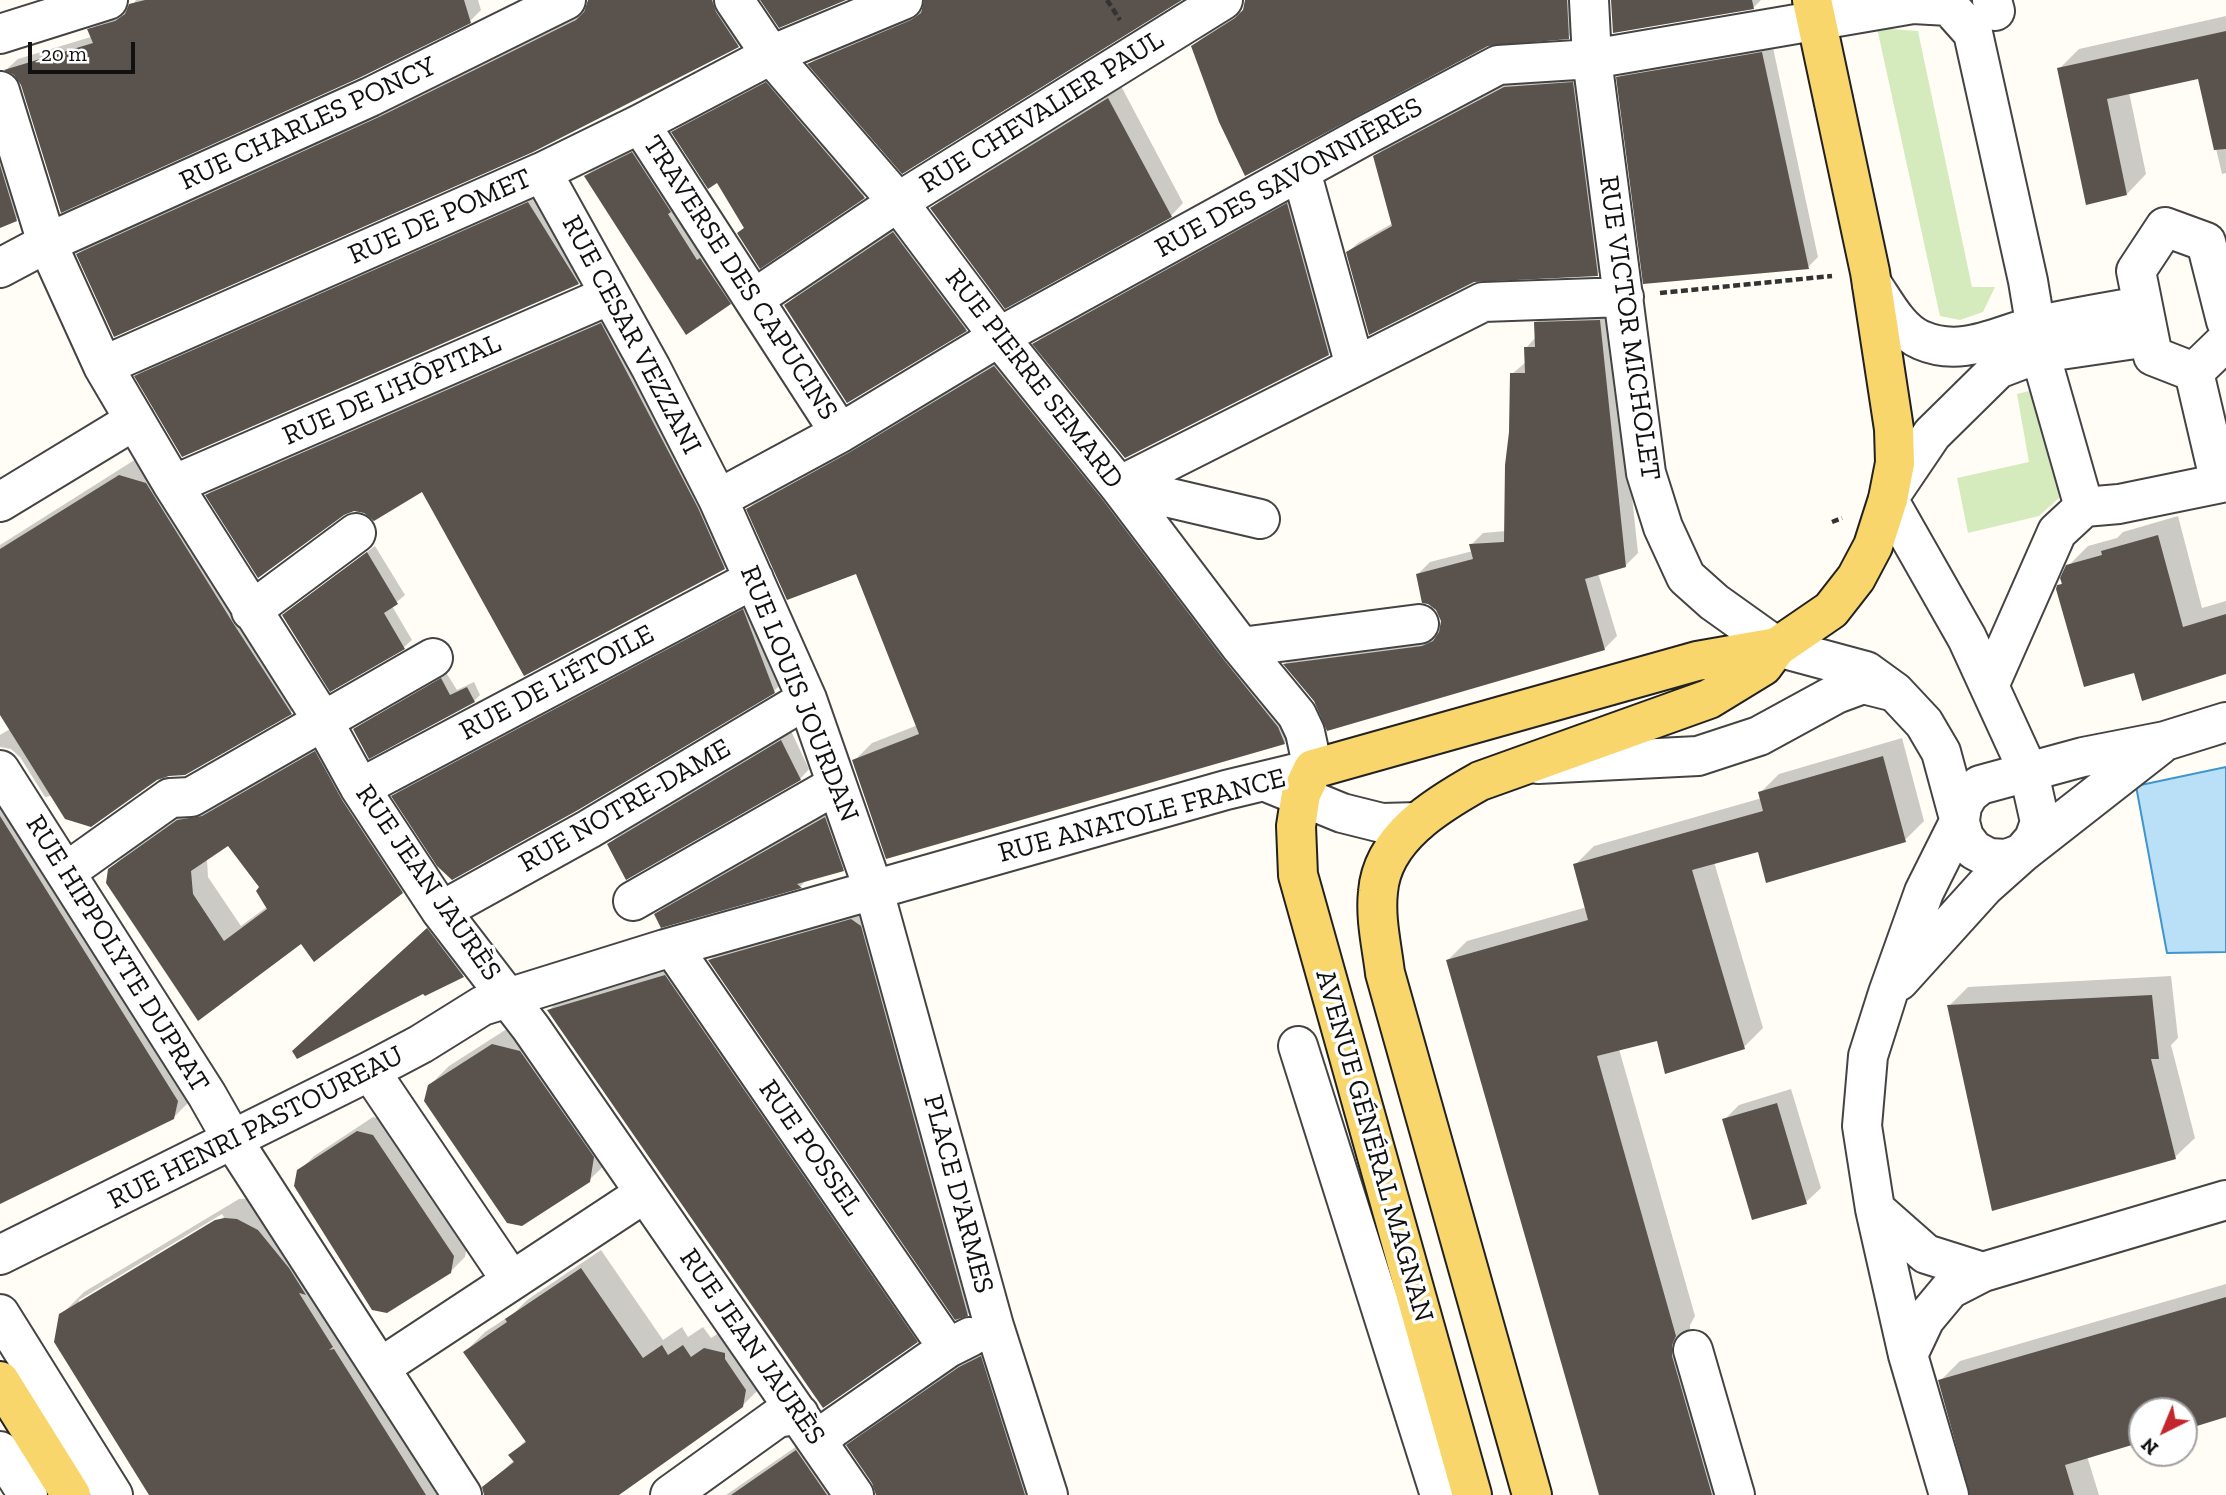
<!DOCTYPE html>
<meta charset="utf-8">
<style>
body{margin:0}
#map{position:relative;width:2226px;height:1495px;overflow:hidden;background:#fffdf5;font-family:"Zilla Slab",serif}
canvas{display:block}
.north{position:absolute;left:2128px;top:1397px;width:70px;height:70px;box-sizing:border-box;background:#fff;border:2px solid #a0a0a0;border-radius:50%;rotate:223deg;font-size:19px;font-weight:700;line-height:28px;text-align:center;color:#111}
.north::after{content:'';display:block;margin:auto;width:24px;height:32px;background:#c4262e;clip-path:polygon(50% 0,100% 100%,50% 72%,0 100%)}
.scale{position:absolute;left:28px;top:42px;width:107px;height:32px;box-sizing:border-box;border:4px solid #111;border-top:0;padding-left:9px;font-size:21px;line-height:24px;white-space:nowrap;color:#111;-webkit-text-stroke:5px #fff;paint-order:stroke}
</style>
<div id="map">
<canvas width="2226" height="1495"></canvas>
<div class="north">N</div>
<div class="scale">20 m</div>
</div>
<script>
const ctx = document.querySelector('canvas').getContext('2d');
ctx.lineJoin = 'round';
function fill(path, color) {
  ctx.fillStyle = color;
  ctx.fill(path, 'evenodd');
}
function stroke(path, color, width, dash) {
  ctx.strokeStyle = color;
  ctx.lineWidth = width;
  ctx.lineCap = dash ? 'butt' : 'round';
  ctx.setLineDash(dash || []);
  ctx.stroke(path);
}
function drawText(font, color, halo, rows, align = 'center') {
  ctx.font = font + ' "Zilla Slab",serif';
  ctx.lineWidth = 7;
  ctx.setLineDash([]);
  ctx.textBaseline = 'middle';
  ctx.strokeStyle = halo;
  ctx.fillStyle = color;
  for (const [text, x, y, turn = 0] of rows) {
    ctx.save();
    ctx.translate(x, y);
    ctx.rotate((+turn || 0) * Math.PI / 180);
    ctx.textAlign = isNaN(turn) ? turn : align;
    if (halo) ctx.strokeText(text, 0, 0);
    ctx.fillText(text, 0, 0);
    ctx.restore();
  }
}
fill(new Path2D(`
 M 1877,28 L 1918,31 L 1972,287 L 1995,287 L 1983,312 L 1960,320 L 1940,316 Z
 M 2045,387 L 2070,478 L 2059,498 L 2039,516 L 1968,533 L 1957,478 L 2029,462 L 2017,394 Z`), '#d5ebbd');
const water = new Path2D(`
 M 2226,767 L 2226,952 L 2167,953 L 2136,786 Z`);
fill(water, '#b9e0f7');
stroke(water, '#3f96cf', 2);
fill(new Path2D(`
 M 136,0 L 478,0 L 481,10 L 470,21 L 22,84 L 16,73 L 7,69 L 18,59 L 94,36 L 92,29 L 104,18 L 129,10 Z
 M 589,0 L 726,0 L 749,34 L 738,46 L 532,151 L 78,254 L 89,243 L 392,106 L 587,10 Z
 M 926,0 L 1178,0 L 810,64 L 821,53 L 924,10 Z
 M 1247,0 L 1578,0 L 1580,26 L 1568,37 L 1193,46 L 1205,35 L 1244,10 Z
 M 1613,0 L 1761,0 L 1754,7 L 1614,31 Z
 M 2226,16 L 2226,173 L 2222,174 L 2199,77 L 2129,92 L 2146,174 L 2127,194 L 2059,69 L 2079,49 Z
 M 1772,43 L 1818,257 L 1808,267 L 1618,78 L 1628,68 Z
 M 1582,73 L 1607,265 L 1597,274 L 1348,252 L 1358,243 L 1393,223 L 1375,157 L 1385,147 L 1515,78 Z
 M 775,75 L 873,188 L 864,196 L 760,266 L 739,233 L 745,227 L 717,181 L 674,132 L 682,124 Z
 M 1121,86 L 1183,203 L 1171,216 L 932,208 L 945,196 Z
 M 0,126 L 26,209 L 16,219 L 0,226 Z
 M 642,144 L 739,293 L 730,303 L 586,176 L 596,167 Z
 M 543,188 L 593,268 L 578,283 L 183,455 L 136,376 L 151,361 Z
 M 1303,189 L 1345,337 L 1328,354 L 1035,344 L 1051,328 Z
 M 909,217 L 981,314 L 966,329 L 847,401 L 787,305 L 802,289 Z
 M 1612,308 L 1638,553 L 1625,566 L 1598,573 L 1617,636 L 1604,649 L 1316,700 L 1285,664 L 1297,652 L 1441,632 L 1442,620 L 1417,575 L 1430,562 L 1473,551 L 1471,545 L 1483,533 L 1506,531 L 1512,374 L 1526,362 L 1526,348 L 1536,337 L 1535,323 L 1548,310 Z
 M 613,312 L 736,556 L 724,568 L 423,489 L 365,511 L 207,495 L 219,483 Z
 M 1013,349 L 1302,724 L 1284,743 L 854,761 L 872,743 L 918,725 L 857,572 L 748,509 L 767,491 Z
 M 136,459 L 307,696 L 291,712 L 184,774 L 169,774 L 45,797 L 20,757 L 11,749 L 0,747 L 0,735 L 10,729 L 0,712 L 0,545 Z
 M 2178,516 L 2202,608 L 2226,601 L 2226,673 L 2136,671 L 2059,586 L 2063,582 L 2068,566 L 2088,546 L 2117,538 L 2123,532 Z
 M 375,546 L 405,595 L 392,606 L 412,640 L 404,647 L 331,689 L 292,608 Z
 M 753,601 L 783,682 L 774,691 L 394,796 L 403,787 Z
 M 447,674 L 457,690 L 474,682 L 480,695 L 474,701 L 369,756 L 355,730 L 361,724 Z
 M 791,731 L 809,769 L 800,779 L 609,844 L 619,835 Z
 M 331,737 L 418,876 L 402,892 L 301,942 L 199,1018 L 110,870 L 126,853 L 195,804 ZM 228,844 L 261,887 L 268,906 L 241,926 L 208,877 L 207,859 Z
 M 1902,738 L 1924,821 L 1905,840 L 1759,850 L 1714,862 L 1763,1028 L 1744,1047 L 1658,1039 L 1619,1049 L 1695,1316 L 1690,1325 L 1690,1336 L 1744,1495 L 1601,1495 L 1448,960 L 1467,941 L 1587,907 L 1575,865 L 1594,846 L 1762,798 L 1760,793 L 1779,774 Z
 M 0,769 L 190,1101 L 173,1118 L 0,1202 Z
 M 834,809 L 852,860 L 843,869 L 807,879 L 801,886 L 661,925 L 656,915 L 665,905 Z
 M 875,897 L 991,1291 L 968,1314 L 956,1318 L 710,960 L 733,937 Z
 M 447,910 L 482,956 L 463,975 L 426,994 L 424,992 L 314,1032 Z
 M 680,962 L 931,1327 L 917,1341 L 549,1010 L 563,996 Z
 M 2171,976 L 2178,1038 L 2171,1045 L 2195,1138 L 2175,1157 L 1949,1006 L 1968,987 Z
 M 513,1025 L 609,1161 L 588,1181 L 429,1086 L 449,1066 Z
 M 1791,1089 L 1821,1188 L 1806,1202 L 1724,1120 L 1739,1105 Z
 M 373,1117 L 388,1121 L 468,1240 L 465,1257 L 450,1272 L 299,1171 L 314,1156 Z
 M 259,1198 L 463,1495 L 151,1495 L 61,1315 L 84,1292 L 239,1199 ZM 222,1214 L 224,1217 L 79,1304 L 79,1300 Z
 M 601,1250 L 663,1340 L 682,1327 L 688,1337 L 703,1327 L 711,1338 L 725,1329 L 762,1386 L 742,1406 L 616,1495 L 498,1495 L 497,1477 L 514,1460 L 511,1455 L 527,1439 L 465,1352 L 485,1332 L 514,1313 L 527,1300 Z
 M 2226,1284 L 2226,1415 L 2184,1428 L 2184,1411 L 2142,1411 L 2142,1440 L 2087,1456 L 2099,1495 L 1972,1495 L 1940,1381 L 1960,1361 Z
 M 997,1341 L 1049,1495 L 877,1495 L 874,1482 L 849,1446 L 864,1430 L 977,1351 Z
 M 813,1435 L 856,1495 L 726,1495 Z`), '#0003');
fill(new Path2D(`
 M 145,0 L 464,0 L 471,23 L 361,77 L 61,213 L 21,85 L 14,75 L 4,70 L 93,43 L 87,29 L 115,21 L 125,14 L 129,4 Z
 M 588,0 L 712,0 L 716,12 L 739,47 L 533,152 L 114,337 L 76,254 L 379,117 L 576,20 L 584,12 Z
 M 760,0 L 846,0 L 779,28 Z
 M 924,0 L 1182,0 L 902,174 L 807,64 L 911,20 L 921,13 Z
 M 1245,0 L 1567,0 L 1569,39 L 1488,46 L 1245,176 L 1219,122 L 1191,46 L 1235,18 L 1243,10 Z
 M 1611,0 L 1752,0 L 1754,9 L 1613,33 Z
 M 2226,31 L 2226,149 L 2214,150 L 2198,79 L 2107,99 L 2127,195 L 2086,205 L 2057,68 Z
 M 1762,52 L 1809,269 L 1643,284 L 1616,77 Z
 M 766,82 L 865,198 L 760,269 L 737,233 L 744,228 L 717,183 L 708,189 L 671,132 Z
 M 1573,82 L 1598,276 L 1474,282 L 1369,335 L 1346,252 L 1392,226 L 1373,156 L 1504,87 Z
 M 1108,98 L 1172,217 L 1005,309 L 930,208 Z
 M 632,152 L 671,212 L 668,214 L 697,260 L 700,258 L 731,304 L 686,335 L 584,176 Z
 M 0,165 L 17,221 L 0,228 Z
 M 528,202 L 579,284 L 182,457 L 134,376 Z
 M 1287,203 L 1329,355 L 1125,458 L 1032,344 Z
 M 893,232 L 967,331 L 847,403 L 784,305 Z
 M 1600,320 L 1626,567 L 1585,579 L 1605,650 L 1327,731 L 1314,701 L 1283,664 L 1422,646 L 1433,641 L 1439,632 L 1441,621 L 1436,610 L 1428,604 L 1422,603 L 1416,574 L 1473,559 L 1469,544 L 1504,542 L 1505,465 L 1509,432 L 1510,373 L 1525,373 L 1524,347 L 1535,347 L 1534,322 Z
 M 601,323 L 698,508 L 725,569 L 524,676 L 422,492 L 374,521 L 364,513 L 354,511 L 344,515 L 258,578 L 205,495 Z
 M 994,366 L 1102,499 L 1224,660 L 1278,727 L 1285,744 L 886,859 L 852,760 L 919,734 L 856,574 L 787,600 L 746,509 L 850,452 Z
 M 119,475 L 146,483 L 233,623 L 292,714 L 185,775 L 169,776 L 157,780 L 91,827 L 65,819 L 0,715 L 0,549 Z
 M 2158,535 L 2183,627 L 2226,614 L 2226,674 L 2142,701 L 2134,673 L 2084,687 L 2056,589 L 2057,585 L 2062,584 L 2060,578 L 2066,565 L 2102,555 L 2101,551 Z
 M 367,552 L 398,604 L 384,613 L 405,649 L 330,692 L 282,615 Z
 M 743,609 L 775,693 L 578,810 L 452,880 L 437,866 L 391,796 Z
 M 441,678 L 450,695 L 467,687 L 475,702 L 369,759 L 353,729 Z
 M 781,740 L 801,780 L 626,880 L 607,844 Z
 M 315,751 L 342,800 L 403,893 L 314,962 L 301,944 L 198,1021 L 106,883 L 108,869 L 177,820 L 202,816 ZM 228,846 L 259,887 L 256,891 L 267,909 L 224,941 L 193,894 L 191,871 Z
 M 1883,756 L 1906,842 L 1766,883 L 1758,852 L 1692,870 L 1745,1049 L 1665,1074 L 1657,1041 L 1597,1056 L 1676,1336 L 1672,1345 L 1672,1356 L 1712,1495 L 1599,1495 L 1446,960 L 1588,920 L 1573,864 L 1763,811 L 1758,792 Z
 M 0,816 L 178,1101 L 174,1119 L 0,1204 Z
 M 825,817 L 844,871 L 797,884 L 802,888 L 661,928 L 654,914 Z
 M 851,919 L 861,926 L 968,1316 L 955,1320 L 708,960 Z
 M 427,928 L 464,977 L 425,996 L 423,994 L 382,1015 L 297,1059 L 292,1051 Z
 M 665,975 L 918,1342 L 823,1408 L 547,1010 Z
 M 2152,995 L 2159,1059 L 2151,1059 L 2176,1159 L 1992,1211 L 1947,1005 Z
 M 492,1044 L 520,1051 L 594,1157 L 590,1182 L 522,1226 L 507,1223 L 424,1101 L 428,1085 Z
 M 1777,1103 L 1807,1204 L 1752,1220 L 1722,1119 Z
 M 357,1131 L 373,1135 L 454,1256 L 451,1273 L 387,1313 L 372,1310 L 294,1186 L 297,1170 Z
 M 225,1218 L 237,1219 L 258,1230 L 289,1268 L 306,1295 L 299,1293 L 333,1347 L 329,1350 L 334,1349 L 426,1495 L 149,1495 L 54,1342 L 59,1314 L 215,1220 Z
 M 581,1268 L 643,1358 L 662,1345 L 668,1355 L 683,1345 L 691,1357 L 704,1348 L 725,1353 L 725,1359 L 746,1390 L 743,1407 L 619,1495 L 484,1495 L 482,1487 L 514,1462 L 508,1455 L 526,1442 L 463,1352 L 507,1322 L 505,1319 Z
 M 2226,1297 L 2226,1417 L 2184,1430 L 2184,1411 L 2142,1411 L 2142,1442 L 2065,1465 L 2074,1495 L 1970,1495 L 1938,1380 Z
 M 981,1356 L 1025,1495 L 876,1495 L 872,1483 L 846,1445 L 959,1367 Z
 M 796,1450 L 827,1495 L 731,1495 Z`), '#5a524d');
const minor = new Path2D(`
 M 1589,0 L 1592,59 L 1646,473 L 1663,527 L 1686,577 L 1714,602 L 1777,647 L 1866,671 L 1895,692 L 1924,723 L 1941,752 L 1964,837 L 1974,850 L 1989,858 L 2007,859 L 2022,853 L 2034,839 L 2040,822 L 2029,773 L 1967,638 L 1888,499 L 1932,434 L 1998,369 L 2040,353 L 2149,337
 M 1992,0 L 1995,11
 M 0,34 L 108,0
 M 0,91 L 47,243 L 103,366 L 173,485 L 323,721 L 360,788 L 441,911 L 531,1028 L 854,1495
 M 640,124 L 840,433
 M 1301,171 L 1355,366
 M 542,172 L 651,368 L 718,499 L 807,699 L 874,891 L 994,1326 L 1048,1495
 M 0,268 L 47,243 L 370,97 L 566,0
 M 1872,284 C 1885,303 1899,331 1921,340 C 1962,358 1998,335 2036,326 C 2071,318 2107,312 2142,306
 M 755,298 L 898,202 L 1223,0
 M 103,366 L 542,172 L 640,124 L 771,55 L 903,0
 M 2194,372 L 2153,356 L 2136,271 L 2165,227 L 2206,242 L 2226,321
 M 2194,372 L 2220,483
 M 2194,372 L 2226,341
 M 173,485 L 610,295
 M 1119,486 L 1483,302 L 1624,297
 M 1119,486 L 1260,519
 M 718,499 L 840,433 L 999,337 L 1364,136 L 1498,65 L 1592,59 L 1913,4 L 1949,6 L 1973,33 L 2028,281 L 2040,353 L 2084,507
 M 0,502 L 135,420
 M 251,611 L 356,533
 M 1241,647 L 1419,624
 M 1989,686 L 2057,532 L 2084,507 L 2119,504 L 2226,482
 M 1538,764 L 1698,756 L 1759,736 L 1836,694 L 1863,684 L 1891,691
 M 0,770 L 207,1095 L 232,1139 L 462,1495
 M 1271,784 L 1342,813 L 1382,823 L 1418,822
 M 360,788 L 754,579
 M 66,872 L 170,798 L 191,797 L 433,658
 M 633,901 L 836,785
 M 441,911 L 589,829 L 807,699
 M 673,948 L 948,1348
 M 1899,981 L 1985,886 L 2022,853 L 2160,745
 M 1298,1046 L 1440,1495
 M 370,1071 L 511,1280
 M 1875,1209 L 1926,1254 L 1983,1272 L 2226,1200
 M 0,1255 L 370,1071 L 421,1044 L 482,1006 L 665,949 L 1226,790 L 1313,769 L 1305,732 L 1297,715 L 1241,647 L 1119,486 L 999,337 L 898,202 L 771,55 L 734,0
 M 0,1314 L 113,1495
 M 1693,1350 L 1735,1495
 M 1908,1355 L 1925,1319 L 1950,1289 L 1983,1272
 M 381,1367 L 645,1193
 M 818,1441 L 833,1428 L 948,1348 L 970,1337
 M 0,1451 L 28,1495
 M 670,1495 L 777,1418 L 799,1414
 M 1949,1495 L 1908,1355 L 1875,1209 L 1862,1126 L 1868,1056 L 1888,993 L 1924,892 L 1960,820 L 1962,806 L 1969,794 L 1980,785 L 2083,757 L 2165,741 L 2226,722`);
const major = new Path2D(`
 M 0,1381 L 71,1495
 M 1472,1495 L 1298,875 L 1296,826 L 1301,794 L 1313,769 L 1697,661 L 1777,647
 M 1532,1495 L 1385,973 C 1382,947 1375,919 1378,892 C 1382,838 1437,805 1480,781 L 1709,699 L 1763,666 L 1777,647 L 1831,610 L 1856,578 L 1873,546 L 1888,499 L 1895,463 L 1894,429 L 1870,272 L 1812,0`);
stroke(minor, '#444', 42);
stroke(major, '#222', 42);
stroke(new Path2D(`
 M 1107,0 L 1120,20
 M 1660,293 L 1832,276
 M 1832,522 L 1842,518`), '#333', 4.5, [7, 3.5]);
stroke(minor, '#fff', 38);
stroke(major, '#f9d66b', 38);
drawText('28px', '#111', '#fff', [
 ["RUE CHEVALIER PAUL",1042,112,-32],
 ["RUE CHARLES PONCY",308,124,-25],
 ["RUE DES SAVONNIÈRES",1289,178,-29],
 ["RUE DE POMET",440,217,-24],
 ["TRAVERSE DES CAPUCINS",740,278,57],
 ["RUE VICTOR MICHOLET",1629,328,82],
 ["RUE CESAR VEZZANI",631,335,62],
 ["RUE PIERRE SEMARD",1034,379,52],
 ["RUE DE L'HÔPITAL",392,390,-24],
 ["RUE DE L'ÉTOILE",557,683,-28],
 ["RUE LOUIS JOURDAN",799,694,68],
 ["RUE NOTRE-DAME",625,806,-30],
 ["RUE ANATOLE FRANCE",1142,816,-15],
 ["RUE JEAN JAURÈS",428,883,55],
 ["RUE HIPPOLYTE DUPRAT",117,954,58],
 ["RUE HENRI PASTOUREAU",256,1128,-27],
 ["AVENUE GÉNÉRAL MAGNAN",1374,1146,74],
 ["RUE POSSEL",810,1148,55],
 ["PLACE D'ARMES",958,1194,75],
 ["RUE JEAN JAURÈS",752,1347,55]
]);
</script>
